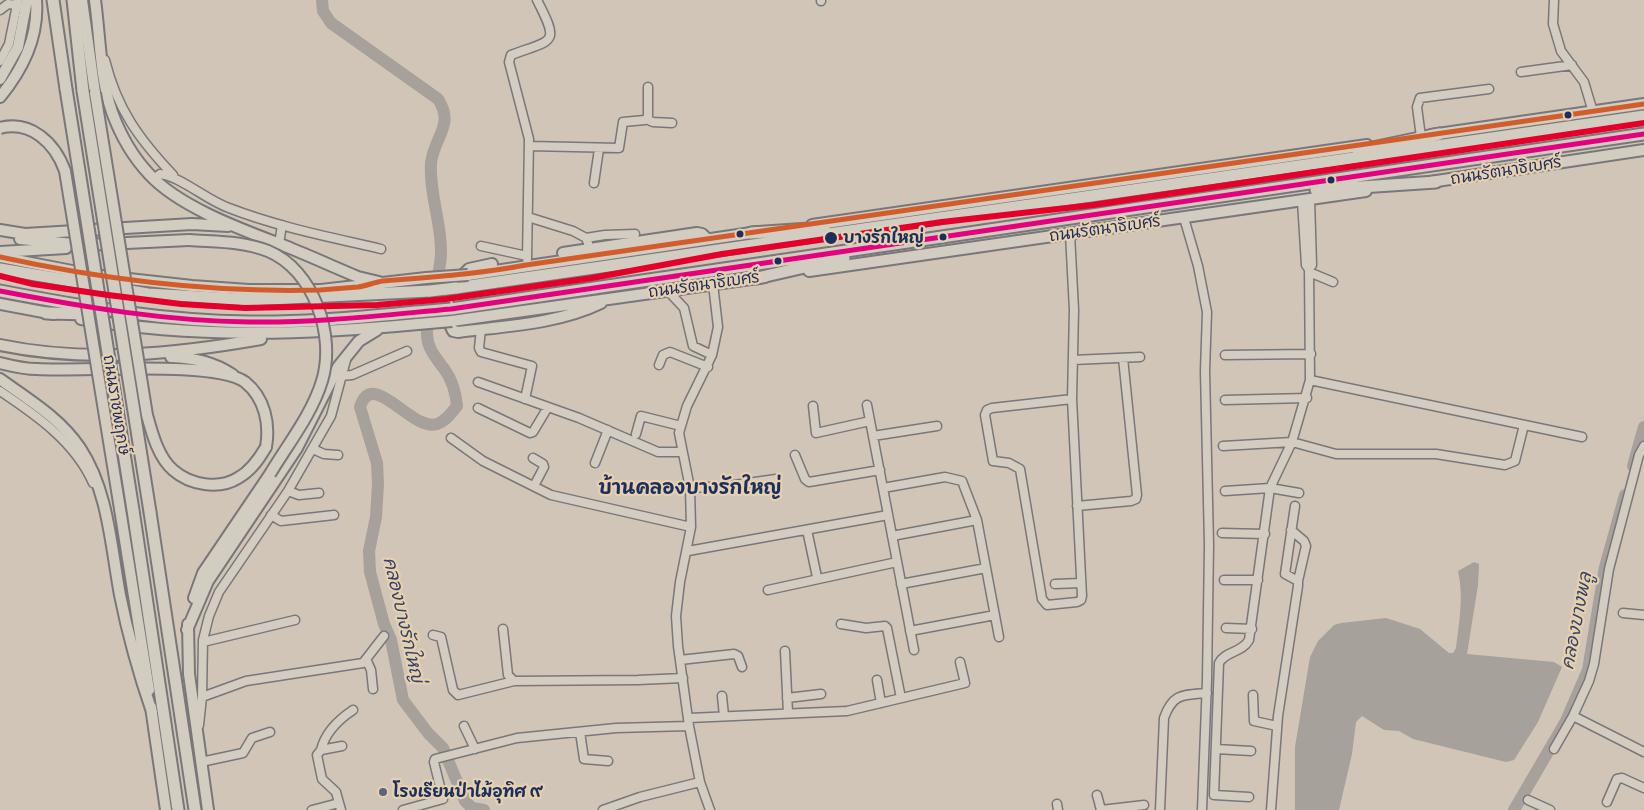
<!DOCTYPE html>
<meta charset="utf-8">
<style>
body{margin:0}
canvas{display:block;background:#d0c5b6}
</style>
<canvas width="1644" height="810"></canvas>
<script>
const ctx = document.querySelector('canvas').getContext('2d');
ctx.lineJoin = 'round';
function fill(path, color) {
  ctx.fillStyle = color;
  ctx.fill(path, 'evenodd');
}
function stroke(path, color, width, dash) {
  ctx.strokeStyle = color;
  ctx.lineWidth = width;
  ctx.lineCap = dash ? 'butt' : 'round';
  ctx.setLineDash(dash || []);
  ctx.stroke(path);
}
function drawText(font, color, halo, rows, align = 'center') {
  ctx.font = font + ' Delius,"Playpen Sans Thai",sans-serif';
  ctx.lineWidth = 4.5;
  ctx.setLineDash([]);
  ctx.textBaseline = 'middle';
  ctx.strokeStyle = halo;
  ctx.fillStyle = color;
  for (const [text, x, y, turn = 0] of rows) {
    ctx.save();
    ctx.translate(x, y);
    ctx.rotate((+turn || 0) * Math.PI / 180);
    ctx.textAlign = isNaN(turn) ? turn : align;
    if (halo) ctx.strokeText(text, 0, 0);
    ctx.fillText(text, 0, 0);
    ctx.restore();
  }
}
fill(new Path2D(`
 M 1474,562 L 1479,564 L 1478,585 L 1467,654 L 1554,662 L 1562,667 L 1538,722 L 1514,760 L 1506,762 L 1413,739 L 1399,731 L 1384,730 L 1362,716 L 1356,722 L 1352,754 L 1339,810 L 1295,810 L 1295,747 L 1310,657 L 1318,641 L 1334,625 L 1341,623 L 1386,618 L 1420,629 L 1449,653 L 1453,653 L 1456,648 C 1459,622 1464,597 1458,571 Z`), '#a7a19b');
stroke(new Path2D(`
 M 322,0 L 323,11 L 331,23 L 438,99 C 455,125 434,137 431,163 C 429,194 442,224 441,254 C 440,281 427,307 427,334 C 427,349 437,359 445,370 C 452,380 456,395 457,406 C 451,413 446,421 437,424 C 411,432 373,367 360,407 L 377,463 L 378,484 L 376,517 L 369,551 L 370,572 L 384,624 L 391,640 L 403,700 L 428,733 L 443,748 L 465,801 L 472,808 L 484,810
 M 1633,466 L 1644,427
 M 1514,810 L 1566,721 L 1588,670 L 1605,567 L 1625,495`), '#a7a19b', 12);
const minor = new Path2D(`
 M 1554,0 L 1553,24 L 1561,51 L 1584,82 L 1593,112
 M 821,1 L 821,0
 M 0,10 L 8,4 L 18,5
 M 105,60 C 117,109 139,139 173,175
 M 0,61 L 9,44 L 18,0
 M 1521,72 L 1572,65
 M 646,119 L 653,122 L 672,123
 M 1421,137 L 1417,107 L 1420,98 L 1489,89
 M 529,146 L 619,148 L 623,122 L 645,120 L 648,118 L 648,87
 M 154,179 L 160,174 C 182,177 206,200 229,208 C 278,227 330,237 381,249
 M 594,183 L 599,149
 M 1302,201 L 1306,265 L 1309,269 L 1312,265 L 1310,199
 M 528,217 L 573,231 L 586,238 L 588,243 L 588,249
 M 1184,218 L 1198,266 L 1207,312 L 1205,371 L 1209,545 L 1207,680 L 1202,810
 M 1070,234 L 1074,310 L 1072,399 L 1082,596 L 1081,600 L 1077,602 L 1047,605 L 1042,599 L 1020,469 L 1009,463 L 993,461 L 985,415 L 987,410 L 992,408 L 1072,399
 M 586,238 L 605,235 L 635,234
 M 279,244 L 282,225
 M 481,246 L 527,256
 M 527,259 L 529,139 L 509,62 L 511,55 C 554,39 560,45 537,0
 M 1309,272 L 1333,282
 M 668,291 L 684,308 L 693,346 L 712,355
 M 481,329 L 479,348 L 481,352 L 532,366 L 525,399
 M 1225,355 L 1311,354
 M 1073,360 L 1140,357
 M 659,365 L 663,355 L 670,352 L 708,367
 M 341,376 L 352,375 L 407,351
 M 1310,380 L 1582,437
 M 478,382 L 579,418 L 658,452 L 682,452
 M 0,391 C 36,415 75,442 93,483
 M 1225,400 L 1307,398
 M 867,405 L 914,650
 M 813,406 L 816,433 L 870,421
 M 478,408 L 530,433 L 533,432 L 548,407
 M 636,434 L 641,416 L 681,426
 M 873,436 L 937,426
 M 451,438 L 483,461 L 551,495 L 691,527
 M 1223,446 L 1292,442 L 1336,454 L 1436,454 L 1505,465 L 1515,461 L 1524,425
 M 313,449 L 324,454 L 338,455
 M 795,455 L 805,479 L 809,482 L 880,470
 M 533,458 L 543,464 L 544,467 L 534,486
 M 595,463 L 608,430
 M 690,488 L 727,486 L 776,479
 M 883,488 L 945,477 L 962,481 L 977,520 L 999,637
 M 288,491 L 299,495 L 319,493
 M 1225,491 L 1270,488 L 1299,493
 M 1077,506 L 1131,501 L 1136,499 L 1137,495 L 1123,358
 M 271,515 L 281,521 L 334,515
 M 807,530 L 817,577
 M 1291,530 L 1304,541 L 1306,546 L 1298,581
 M 1222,533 L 1265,534
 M 892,536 L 977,520
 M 688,551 L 888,515
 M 1224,580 L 1258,580
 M 901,584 L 986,568
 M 1055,584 L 1081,583
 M 768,590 L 897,562
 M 1623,613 L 1644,615
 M 841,624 L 866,628 L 885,626 L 887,628 L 901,698
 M 1226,628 L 1252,629
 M 503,629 L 508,675 L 514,681
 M 910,631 L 995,615
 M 433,635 L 441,637 L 453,690 L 458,695 L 514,681 L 638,680 L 683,678
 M 203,642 L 295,620
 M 785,651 L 788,713
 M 680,660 L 734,654 L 738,656 L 742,667
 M 367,661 L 371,670 L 373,689
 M 877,680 L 881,703
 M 1253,695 L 1254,721 L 1277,726
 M 722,696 L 724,716
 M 202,697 L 246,681 L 363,663 L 384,636
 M 787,698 L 821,694
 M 1573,716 L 1644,752
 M 689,718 L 847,711 L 965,683 L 960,662
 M 199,725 L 202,697 L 203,640 L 209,616 L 219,592 L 288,491 L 331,416 L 346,360
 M 464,726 L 475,749
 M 580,732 L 584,759 L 608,761
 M 1216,749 L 1251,751
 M 1554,749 L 1573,716 L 1589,681 L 1594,664 L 1609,569 L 1639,455 L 1644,446
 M 321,750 C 325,733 338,720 353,710
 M 201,762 L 243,753 L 252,738 L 270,732
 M 1097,795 L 1101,810
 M 1249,797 L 1214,795 L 1219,663 C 1225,651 1242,653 1249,640 L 1270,488 L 1292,442 L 1310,380 L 1309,269
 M 1528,800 L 1550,810
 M 1607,802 L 1617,779 L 1622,778 L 1644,788
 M 1057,804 L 1058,810
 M 312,810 L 339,803
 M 341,810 L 336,792 L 322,779 L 317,755 L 321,750 L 342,746
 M 403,810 L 443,799 L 434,762 L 435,759 L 517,738 L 616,728 L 689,726
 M 603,810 L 640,797 L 700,782
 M 710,810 L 700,782 L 689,726 L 678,646 L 676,616 L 680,582 L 691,527 L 690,488 L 679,433 L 687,406 L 712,355 L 718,327 L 713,284
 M 1101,810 L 1144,805
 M 1160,810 L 1164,718 C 1173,693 1183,695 1207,693
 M 1271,810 L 1278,716 L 1298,586 L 1298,581 L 1285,574 L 1295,506`);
const secondary = new Path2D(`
 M 82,0 L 95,93
 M 95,0 C 100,36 100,78 112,112 C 120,134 133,157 149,174 C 179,207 243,230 285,246 C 310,256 334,267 358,277 L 379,282
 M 0,79 L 18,47 L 27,0
 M 0,97 C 23,69 39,37 36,0
 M 1431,135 L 1644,104
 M 1430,182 L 1644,150
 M 812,225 L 1367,145
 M 0,230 L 25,234 L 192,224 L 228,226
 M 20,239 L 85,245 L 189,240
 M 0,252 L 66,248
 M 563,253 L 697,233 L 702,234 L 707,239
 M 0,257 L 93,275 L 192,286 L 249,290 L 321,290 L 426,278
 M 492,264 L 469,269 L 449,289 L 446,316 L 453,331 L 458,332 C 505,326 558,324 601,303
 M 809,271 L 1366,191
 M 468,275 L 758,232
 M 0,304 L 54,314
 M 81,319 C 193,338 305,335 418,324
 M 452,321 L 765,277
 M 0,345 C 86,363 176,354 261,339
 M 171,357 C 194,358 214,362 233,375
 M 0,363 C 12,366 25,369 37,369 C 81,372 214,360 245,382 C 265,398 270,424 266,447
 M 0,379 C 29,400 60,418 80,448 C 108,490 111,546 120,595 C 128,635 139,674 152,712
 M 120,509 L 149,690
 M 194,598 L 203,573 L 270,474
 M 188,624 L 189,674 L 208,810
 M 187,630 L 208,581 L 297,448 L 338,367 L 359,341 L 377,330
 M 151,707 L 166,810`);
const primary = new Path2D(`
 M 53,0 L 66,89
 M 73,0 L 83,91
 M 1358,151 L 1439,134
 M 1316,190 L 1436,182
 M 751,233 L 824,228
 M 0,269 L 148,294 L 249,300 L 430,291
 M 757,278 L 844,258
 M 456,288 L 1644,116
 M 0,291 C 83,307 165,321 249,322 C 305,323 361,317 417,312
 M 451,309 L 1644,134
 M 46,313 L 92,314
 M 133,510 L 178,810
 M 150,512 L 195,810`);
stroke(minor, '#79777a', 11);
stroke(secondary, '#79777a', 14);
stroke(primary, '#79777a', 15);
stroke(minor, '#d3ccc0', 8);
stroke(secondary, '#d3ccc0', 10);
stroke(primary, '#d3ccc0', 11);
const secondaryBridge = new Path2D(`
 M 95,93 L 147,415 C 152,433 158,457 173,470 C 190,485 219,490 238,478 C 251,471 259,459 266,447
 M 0,128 C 31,120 55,143 65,171 L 120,509
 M 189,240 C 216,242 243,241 268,251 C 314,270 336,336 322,381 C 312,414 288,444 270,474
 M 426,278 L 468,275
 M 418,324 L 452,321`);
const primaryBridge = new Path2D(`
 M 66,89 L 133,510
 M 83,91 L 150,512
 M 430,291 L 456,288
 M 417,312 L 451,309`);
stroke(secondaryBridge, '#79777a', 14, []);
stroke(primaryBridge, '#79777a', 15, []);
stroke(secondaryBridge, '#d3ccc0', 10);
stroke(primaryBridge, '#d3ccc0', 11);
stroke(new Path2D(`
 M 0,257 C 105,280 213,293 320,290 C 332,289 345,288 358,287 C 366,286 375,282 383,281 C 432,277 479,274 526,265 L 1644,104`), '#d25d2b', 5);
stroke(new Path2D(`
 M 0,291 C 83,307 165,321 249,322 C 317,323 384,315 451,309 L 1644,134`), '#e5007d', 5);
stroke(new Path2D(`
 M 0,276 L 33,284 L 108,295 L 181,304 L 245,308 L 377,305 L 446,299 L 592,278 L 722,254 L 942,222 L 1093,205 L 1644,123`), '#e4002b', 6);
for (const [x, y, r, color] of [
 [1568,115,4.5,"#1b2f5e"],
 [1331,180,4.5,"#1b2f5e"],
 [740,234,4.5,"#1b2f5e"],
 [943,237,4.5,"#1b2f5e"],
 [831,238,7,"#1b2f5e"],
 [778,261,4.5,"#1b2f5e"],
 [383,792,5,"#5a647d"]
]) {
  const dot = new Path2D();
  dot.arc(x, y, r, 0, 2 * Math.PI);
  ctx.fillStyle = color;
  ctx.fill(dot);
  stroke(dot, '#e6d0b0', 2);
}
drawText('16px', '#1b2f5e', '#e6d0b0', [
 ["ถนนรัตนาธิเบศร์",1506,171,-9],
 ["ถนนรัตนาธิเบศร์",1105,229,-8],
 ["ถนนรัตนาธิเบศร์",704,285,-8],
 ["ถนนราชพฤกษ์",116,405,81]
]);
drawText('bold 16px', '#1b2f5e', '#e6d0b0', [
 ["บางรักใหญ่",843,238]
], 'left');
drawText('bold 16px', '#1b2f5e', '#e6d0b0', [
 ["โรงเรียนป่าไม้อุทิศ ๙",393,792]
], 'left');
drawText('italic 18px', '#334368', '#e6d0b0', [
 ["คลองบางรักใหญ่",403,620,77],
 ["คลองบางพลู",1577,621,-79]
]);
drawText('bold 19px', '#1b2f5e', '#e6d0b0', [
 ["บ้านคลองบางรักใหญ่",690,489]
]);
</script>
